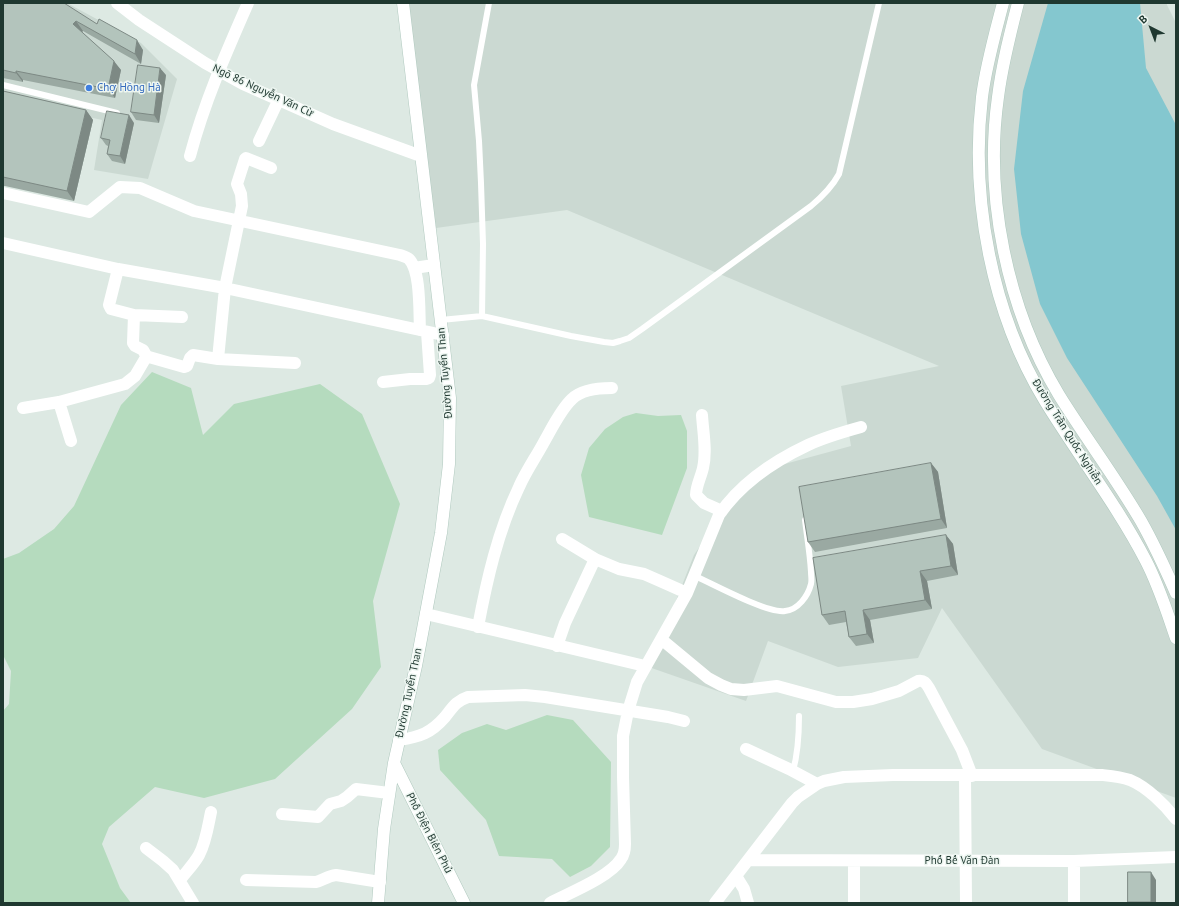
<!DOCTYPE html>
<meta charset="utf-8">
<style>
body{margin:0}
#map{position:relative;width:1179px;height:906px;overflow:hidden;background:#dde9e3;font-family:"PT Sans",sans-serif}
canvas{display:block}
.frame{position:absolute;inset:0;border:4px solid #1f3830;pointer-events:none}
.north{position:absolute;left:1131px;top:8px;width:40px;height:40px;-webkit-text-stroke:3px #edf6f1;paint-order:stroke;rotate:318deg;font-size:11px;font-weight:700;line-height:16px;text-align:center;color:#1f3830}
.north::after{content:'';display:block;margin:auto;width:14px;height:18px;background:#1f3830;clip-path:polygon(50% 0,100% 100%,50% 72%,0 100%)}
</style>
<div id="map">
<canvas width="1179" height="906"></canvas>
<div class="frame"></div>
<div class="north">B</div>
</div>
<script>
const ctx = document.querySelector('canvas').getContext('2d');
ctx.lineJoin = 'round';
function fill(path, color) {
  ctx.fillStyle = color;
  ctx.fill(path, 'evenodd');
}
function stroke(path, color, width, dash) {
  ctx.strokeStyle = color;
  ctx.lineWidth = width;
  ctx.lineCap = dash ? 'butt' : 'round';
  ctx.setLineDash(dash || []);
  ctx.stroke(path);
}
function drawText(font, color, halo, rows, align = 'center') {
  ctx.font = font + ' "PT Sans",sans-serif';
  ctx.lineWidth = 3;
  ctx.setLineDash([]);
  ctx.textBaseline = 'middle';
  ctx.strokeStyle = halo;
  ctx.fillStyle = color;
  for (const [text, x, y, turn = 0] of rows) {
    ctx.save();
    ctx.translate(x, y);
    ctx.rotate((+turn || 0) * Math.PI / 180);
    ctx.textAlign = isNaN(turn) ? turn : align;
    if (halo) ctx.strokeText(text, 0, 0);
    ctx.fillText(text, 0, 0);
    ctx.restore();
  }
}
fill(new Path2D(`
 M 3,3 L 67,3 L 141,43 L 177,79 L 148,179 L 94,170 L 102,120 L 3,98 Z
 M 407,3 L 1167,3 L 1167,5 L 1176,23 L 1176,798 L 1042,749 L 942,608 L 918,658 L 838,667 L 768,641 L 746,701 L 643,665 L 673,608 L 694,555 L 728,505 L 770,468 L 851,446 L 841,386 L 939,366 L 567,210 L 436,228 L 424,155 Z`), '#cbd9d2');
fill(new Path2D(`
 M 152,372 L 191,388 L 203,435 L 234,404 L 320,384 L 362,414 L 400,504 L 373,601 L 381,667 L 352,709 L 275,779 L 204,798 L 155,787 L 109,827 L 102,844 L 120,888 L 131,903 L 3,903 L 3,711 L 9,704 L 11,671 L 3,655 L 3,559 L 19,553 L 54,529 L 74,506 L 121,405 Z
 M 636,413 L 658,416 L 681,415 L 687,431 L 687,468 L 662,535 L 589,517 L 581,475 L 589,448 L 605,429 L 623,417 Z
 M 547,715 L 573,720 L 611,762 L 610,847 L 591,866 L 570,877 L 552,859 L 499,856 L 486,820 L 440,770 L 438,750 L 462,733 L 487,724 L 506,730 Z`), '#b5dbbe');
fill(new Path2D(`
 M 1048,3 L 1140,3 L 1146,68 L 1176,125 L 1176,530 L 1157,496 L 1067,358 L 1040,304 L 1021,234 L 1014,169 L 1023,91 Z`), '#84c7cf');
const secondary = new Path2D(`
 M 1003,3 C 995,34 986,65 982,97 C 970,199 992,314 1045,401 C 1078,455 1117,505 1146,561 C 1159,586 1167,612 1176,638
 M 1018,3 C 1010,34 1002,65 998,97 C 984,196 1007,309 1059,395 C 1085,437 1116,478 1141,521 C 1154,544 1165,568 1176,593
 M 394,763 L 464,903
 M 378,903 L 384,829 L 394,763 L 416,666 L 441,533 L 449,464 L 450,398 L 403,3`);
stroke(secondary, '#b0c9bf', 13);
stroke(new Path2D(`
 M 3,85 L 117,113
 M 482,316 L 571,336 L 604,342 L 613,343 L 620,341 L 629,338 L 642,329 L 811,206 C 823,196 832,187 839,174 L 879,3
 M 441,320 L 482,316 L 483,244 L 481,183 L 479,141 L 474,85 L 489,3
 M 695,576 C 713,584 768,614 785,611 C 798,610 808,596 811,584 C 812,580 811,576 811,572 C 810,554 807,537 805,520
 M 793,771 C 798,753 799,735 799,716`), '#fff', 6);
stroke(new Path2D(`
 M 117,3 L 139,20 L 205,63 L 243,84 L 333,124 L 421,156
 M 259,141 L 279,99
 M 190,156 C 204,103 226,53 248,3
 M 3,193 L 89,212 L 120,187 L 140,188 L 194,211 L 400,255 C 403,256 407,257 409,259 C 421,271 419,313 420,330
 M 3,243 L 118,269 L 225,288 L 443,335
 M 414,268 L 434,265
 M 118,269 L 109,305 L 111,309 L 134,315 L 182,317
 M 134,315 L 133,343 L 135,346 L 143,350 L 147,357
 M 218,359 L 225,288 L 242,206 L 241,194 L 237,184 L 245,159 L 246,158 L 271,168
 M 383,382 L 410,379 L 426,379 L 429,378 L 430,375 L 427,332
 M 59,402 L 71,441
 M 23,408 L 59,402 L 125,384 L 135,376 L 145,359 L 149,357 L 184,367 L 187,366 L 190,358 L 193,355 L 218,359 L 295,363
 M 702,415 C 703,432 707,451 703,468 C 701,477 696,486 696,495 L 704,503 L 722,511
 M 562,539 L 595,559
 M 426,614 L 645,666
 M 478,627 C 487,579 498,531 519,487 C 526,471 536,457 544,442 C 552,428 561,409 572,399 C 582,389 599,388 612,388
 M 661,639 L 708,678 L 721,685 L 731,689 L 744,690 L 777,686 L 836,702 L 853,702 L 872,699 L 899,691 L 918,681 C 924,680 926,683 929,688 L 962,750 L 972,776
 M 557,646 L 565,623 L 595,559 L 619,569 L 644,574 L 660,581 L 687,593
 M 399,740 C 420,737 431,733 445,717 C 453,707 456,701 468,697 L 525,695 L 545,697 L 668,717 L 684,721
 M 746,749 L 789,769 L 817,784
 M 965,776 L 966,903
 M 282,814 L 318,817 L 330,804 L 341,801 L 347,797 L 356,789 L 389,793
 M 146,848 L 163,861 L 173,870 L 193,903
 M 748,860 L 1074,861 L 1176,857
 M 736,876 L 744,889 L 748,903
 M 180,880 C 186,872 194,864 199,855 C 206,842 208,826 211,812
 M 246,880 L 316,882 C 323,880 328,876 336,875 L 380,882
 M 550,903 C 569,893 610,877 621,859 C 624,855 625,849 625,844 L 623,777 L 623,736 L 628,711 L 637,682 L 687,593 L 719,515 C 740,484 774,461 808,445 C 825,437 843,432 861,427
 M 715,903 L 792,803 L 798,797 L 817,784 L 824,781 L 844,777 L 893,775 L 1102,775 C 1111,776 1121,777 1130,780 C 1147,787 1165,805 1176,819
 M 854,903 L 854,861
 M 1074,903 L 1074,861`), '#fff', 12);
stroke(secondary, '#fff', 12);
fill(new Path2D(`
 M 3,3 L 97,24 L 143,50 L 141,64 L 83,31 L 82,32 L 121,70 L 115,98 L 23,80 L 23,82 L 3,78 Z
 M 166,75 L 159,123 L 136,120 L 131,112 Z
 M 3,91 L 86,110 L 93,120 L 74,201 L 5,186 L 3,186 Z
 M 134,123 L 125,164 L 112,161 L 107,154 L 108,146 L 106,145 L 101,138 Z
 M 931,463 L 938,472 L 947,528 L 815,552 L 808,542 Z
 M 946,535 L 953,544 L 958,575 L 927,581 L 932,609 L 870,620 L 874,643 L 856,646 L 849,637 L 846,622 L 829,625 L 822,615 Z
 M 1156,880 L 1156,903 L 1128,903 L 1128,902 Z`), '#9aa9a2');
fill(new Path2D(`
 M 76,21 L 83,31 L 80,34 L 73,24 Z
 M 137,40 L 143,50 L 141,64 L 135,54 Z
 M 114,61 L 121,70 L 115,98 L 108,89 Z
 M 160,68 L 166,75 L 159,123 L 154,115 Z
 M 16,71 L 23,80 L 23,82 L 16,73 Z
 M 86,110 L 93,120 L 74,201 L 67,191 Z
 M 129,115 L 134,123 L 125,164 L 120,156 Z
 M 931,463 L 938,472 L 947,528 L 941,519 Z
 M 946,535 L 953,544 L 958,575 L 951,566 Z
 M 920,571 L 927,581 L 932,609 L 925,600 Z
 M 863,610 L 870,620 L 874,643 L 867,634 Z
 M 1151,872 L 1156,880 L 1156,903 L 1151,903 Z`), '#7d8984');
const building = new Path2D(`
 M 3,3 L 64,3 L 97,24 L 99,19 L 137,40 L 135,54 L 76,21 L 73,24 L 114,61 L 108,89 L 16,71 L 16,73 L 3,70 Z
 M 138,65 L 160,68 L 154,115 L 131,112 Z
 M 3,91 L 86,110 L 67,191 L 3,177 Z
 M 107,111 L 129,115 L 120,156 L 107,154 L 110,140 L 101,138 Z
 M 931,463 L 941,519 L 808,542 L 799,487 Z
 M 946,535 L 951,566 L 920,571 L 925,600 L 863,610 L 867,634 L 849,637 L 845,611 L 822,615 L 813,558 Z
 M 1128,872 L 1151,872 L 1151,902 L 1128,902 Z`);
fill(building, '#b3c4bc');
stroke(building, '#7d8984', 1);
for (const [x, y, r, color] of [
 [89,88,4,"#3f7fe0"]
]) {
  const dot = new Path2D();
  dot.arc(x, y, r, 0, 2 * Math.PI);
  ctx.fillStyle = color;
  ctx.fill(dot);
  stroke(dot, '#edf6f1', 1.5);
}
drawText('11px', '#366cbe', '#edf6f1', [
 ["Chợ Hồng Hà",97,88]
], 'left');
drawText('11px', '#1f3830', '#edf6f1', [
 ["Ngõ 86 Nguyễn Văn Cừ",263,91,25],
 ["Đường Tuyển Than",445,373,-95],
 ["Đường Trần Quốc Nghiễn",1067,432,58],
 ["Đường Tuyển Than",409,693,-78],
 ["Phố Điện Biên Phủ",429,833,63],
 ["Phố Bế Văn Đàn",962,861]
]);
</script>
